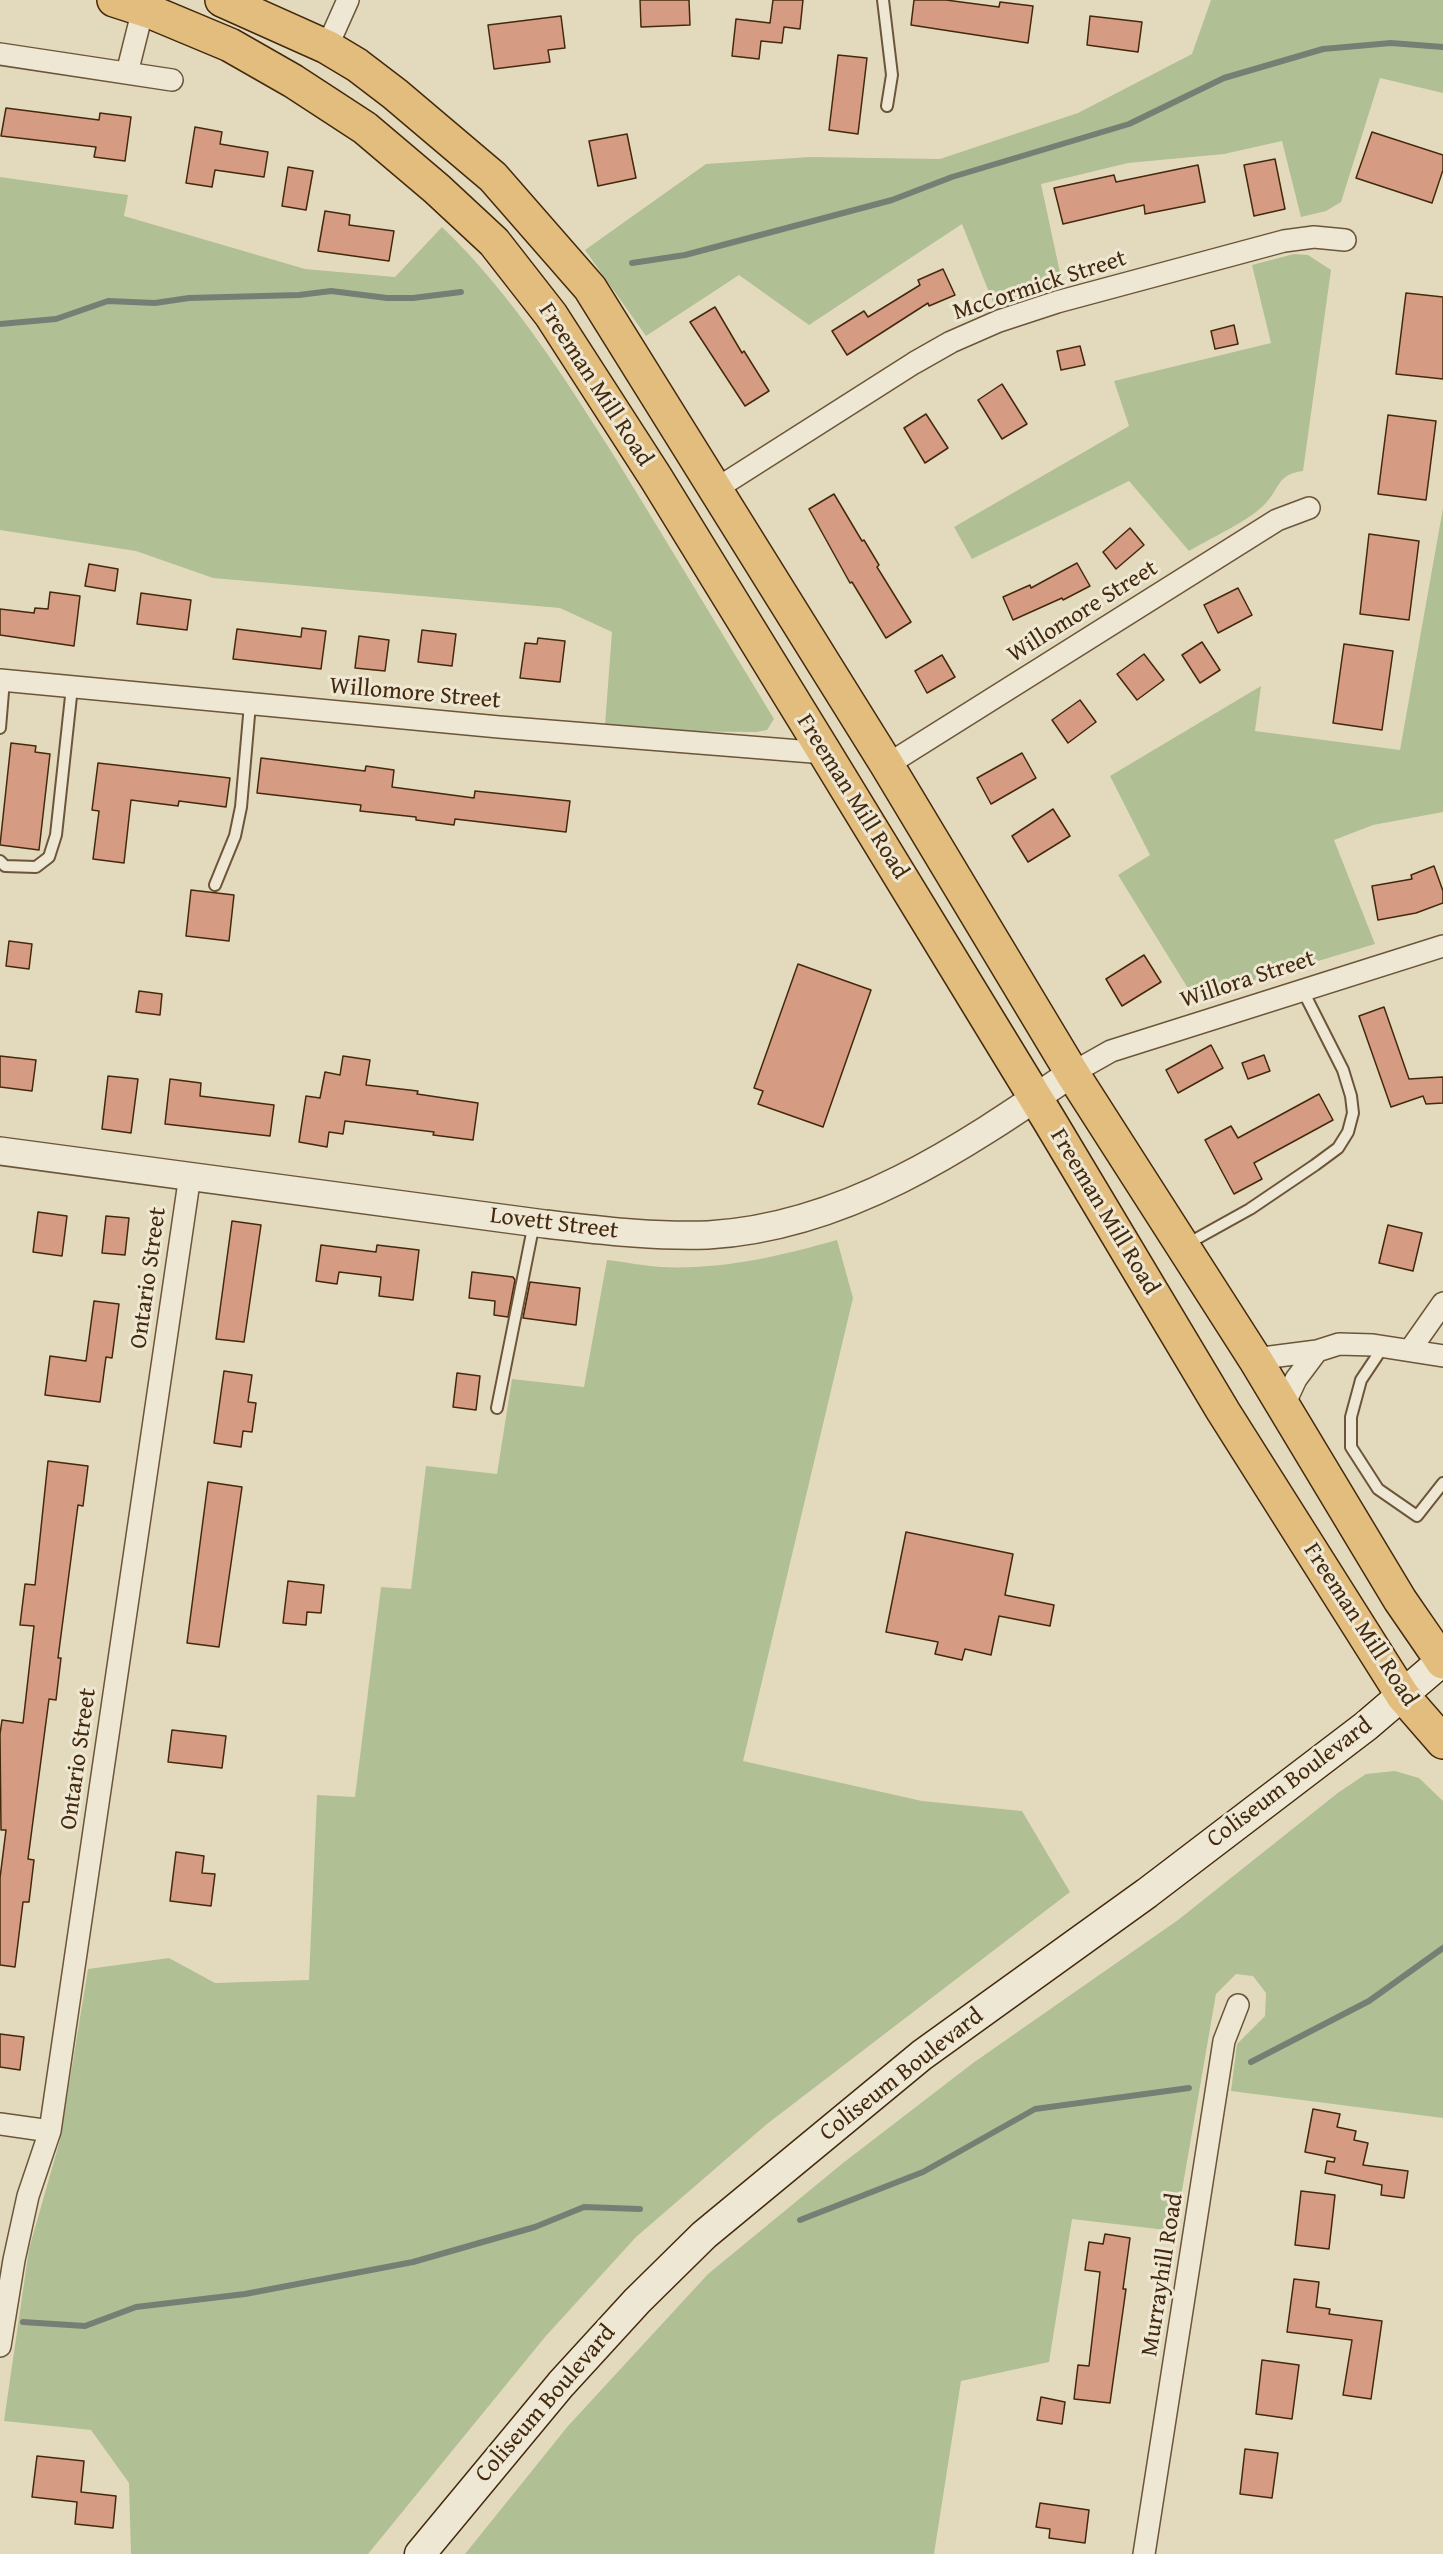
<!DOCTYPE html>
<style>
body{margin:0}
canvas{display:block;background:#e3dabd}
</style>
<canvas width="1443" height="2554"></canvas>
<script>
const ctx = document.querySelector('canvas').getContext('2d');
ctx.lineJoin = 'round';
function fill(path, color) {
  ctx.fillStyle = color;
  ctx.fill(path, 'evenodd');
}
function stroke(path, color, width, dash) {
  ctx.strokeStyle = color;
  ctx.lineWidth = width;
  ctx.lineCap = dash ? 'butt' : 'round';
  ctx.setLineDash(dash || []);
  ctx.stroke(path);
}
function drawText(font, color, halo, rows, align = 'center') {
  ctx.font = font + ' "Gentium Book Plus",serif';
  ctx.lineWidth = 6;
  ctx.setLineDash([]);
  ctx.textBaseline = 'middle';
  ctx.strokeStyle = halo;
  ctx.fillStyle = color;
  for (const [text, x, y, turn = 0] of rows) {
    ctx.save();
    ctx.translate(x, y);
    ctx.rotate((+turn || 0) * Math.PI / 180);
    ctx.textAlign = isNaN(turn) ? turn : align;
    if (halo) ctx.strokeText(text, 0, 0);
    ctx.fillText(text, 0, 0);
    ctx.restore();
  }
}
fill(new Path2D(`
 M 1211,0 L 1443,0 L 1443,93 L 1380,78 L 1341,202 L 1326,211 L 1301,217 L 1282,141 L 1224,154 L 1128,163 L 1041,184 L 1062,282 L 994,305 L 962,224 L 809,325 L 739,275 L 646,336 L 585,250 L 706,164 L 810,157 L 940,159 L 1078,113 L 1192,54 Z
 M 0,177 L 128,195 L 124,216 L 305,269 L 395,277 L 442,227 C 512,294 564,377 616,459 C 669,545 721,632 774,719 L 767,730 L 756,732 L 668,731 L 605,725 L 612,632 L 560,608 L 213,578 L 136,551 L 0,530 Z
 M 1294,254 L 1308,255 L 1331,270 L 1303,471 C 1276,474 1280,490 1263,506 C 1248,521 1209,539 1189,551 L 1129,481 L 972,559 L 954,527 L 1129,426 L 1114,381 L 1271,343 L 1252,265 Z
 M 1443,508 L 1443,812 L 1373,825 L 1334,840 L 1375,944 L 1194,998 L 1118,875 L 1150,855 L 1110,776 L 1261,686 L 1255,731 L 1400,750 Z
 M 837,1240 L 853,1298 L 743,1761 L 922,1801 L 1022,1811 L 1070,1892 L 767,2124 L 636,2237 L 545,2337 L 368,2554 L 131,2554 L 129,2483 L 91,2430 L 4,2421 L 29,2249 L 60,2140 L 88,1969 L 169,1958 L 215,1983 L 309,1980 L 317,1795 L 355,1797 L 381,1587 L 411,1589 L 426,1466 L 497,1474 L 512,1379 L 584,1387 L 607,1260 C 625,1262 644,1266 662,1267 C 722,1270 780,1256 837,1240 Z
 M 1395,1771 L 1419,1778 L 1443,1801 L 1443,2118 L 1231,2091 L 1237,2044 L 1265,2016 L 1266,1993 L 1253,1976 L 1236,1974 L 1216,1994 L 1175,2231 L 1072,2219 L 1049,2362 L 961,2381 L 934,2554 L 465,2554 L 568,2426 L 708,2274 L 843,2163 L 973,2063 L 1178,1920 L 1339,1792 L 1366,1774 Z`), '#b0c094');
stroke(new Path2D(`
 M 632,263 L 685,255 L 892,200 L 952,177 L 1129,124 L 1224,78 L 1323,49 L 1391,43 L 1443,47
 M 0,324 L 56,319 L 108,301 L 155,303 L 189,298 L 299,295 L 331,291 L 387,298 L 413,298 L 461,292
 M 1251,2062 L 1369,2001 L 1443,1948
 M 800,2220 L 923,2172 L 1035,2109 L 1189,2088
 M 23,2322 L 85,2326 L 136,2307 L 245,2294 L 413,2262 L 535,2227 L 584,2207 L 640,2209`), '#777f75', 6);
const building = new Path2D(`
 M 640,0 L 689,0 L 690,25 L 641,27 Z
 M 773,0 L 803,0 L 800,29 L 784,27 L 782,43 L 761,41 L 759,59 L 732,56 L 736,19 L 770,23 Z
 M 914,0 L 946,0 L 999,7 L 1000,2 L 1033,6 L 1028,43 L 911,25 Z
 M 561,16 L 565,48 L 548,50 L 550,62 L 494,69 L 488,25 Z
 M 1090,16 L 1142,22 L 1138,52 L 1087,45 Z
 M 838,55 L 867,58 L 858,134 L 829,130 Z
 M 6,108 L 99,120 L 100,113 L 131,117 L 125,161 L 94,157 L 96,147 L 1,136 Z
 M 195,127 L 222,132 L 220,144 L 268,152 L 264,177 L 215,170 L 212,187 L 186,183 Z
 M 1372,132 L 1443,155 L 1443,170 L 1432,203 L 1356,178 Z
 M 627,134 L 636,178 L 598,186 L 589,141 Z
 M 1275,159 L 1285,209 L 1254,216 L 1244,165 Z
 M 1198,165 L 1205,202 L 1145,214 L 1144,205 L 1063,224 L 1054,188 L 1114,175 L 1116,182 Z
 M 288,167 L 313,171 L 306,210 L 282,206 Z
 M 325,211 L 350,215 L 349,225 L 394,231 L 389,261 L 318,251 Z
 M 943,269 L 955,295 L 929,306 L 928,303 L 847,355 L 832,331 L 864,311 L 868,317 L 920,285 L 918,280 Z
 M 1406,293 L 1443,297 L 1443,379 L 1396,374 Z
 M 715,307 L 742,353 L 744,351 L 769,391 L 745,406 L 690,322 Z
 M 1234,325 L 1238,344 L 1215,349 L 1211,331 Z
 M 1080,346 L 1085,365 L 1061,370 L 1057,351 Z
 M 1002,384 L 1027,424 L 1002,439 L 978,400 Z
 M 926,414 L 948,448 L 925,463 L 904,428 Z
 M 1388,415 L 1436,421 L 1426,500 L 1378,494 Z
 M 834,494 L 862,541 L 864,540 L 879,565 L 877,567 L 911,622 L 886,638 L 852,582 L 850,583 L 809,509 Z
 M 1130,528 L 1144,545 L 1116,569 L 1103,552 Z
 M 1369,534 L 1419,541 L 1409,620 L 1360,614 Z
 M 1077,563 L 1090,586 L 1063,600 L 1062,598 L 1013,620 L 1003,597 L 1030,585 L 1031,588 Z
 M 89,564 L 118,569 L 115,591 L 85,586 Z
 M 1238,588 L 1252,615 L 1218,633 L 1204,605 Z
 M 50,592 L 80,596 L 74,646 L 0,635 L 0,609 L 34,613 L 35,608 L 48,609 Z
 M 141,593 L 191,600 L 187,630 L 137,624 Z
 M 302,628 L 326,631 L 321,669 L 233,659 L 237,629 L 301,637 Z
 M 422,630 L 456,634 L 452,666 L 418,662 Z
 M 359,636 L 389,640 L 385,671 L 355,668 Z
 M 538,638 L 565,641 L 560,682 L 520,678 L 525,643 L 537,644 Z
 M 1202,642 L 1220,670 L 1200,683 L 1182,655 Z
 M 1344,644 L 1393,651 L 1382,730 L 1333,723 Z
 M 1144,654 L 1164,680 L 1137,700 L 1117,674 Z
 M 942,655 L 955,677 L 927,693 L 915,671 Z
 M 1080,700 L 1096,722 L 1068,743 L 1052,720 Z
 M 11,743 L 36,746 L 35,752 L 50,754 L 39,850 L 0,845 Z
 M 1022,753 L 1036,778 L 991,804 L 977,778 Z
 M 261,758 L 365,771 L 366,766 L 394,770 L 392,787 L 474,798 L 475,791 L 570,801 L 566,832 L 455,819 L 454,825 L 416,820 L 416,817 L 360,811 L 361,805 L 257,793 Z
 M 98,763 L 230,778 L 226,807 L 179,801 L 178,806 L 131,800 L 124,863 L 93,859 L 99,811 L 92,810 Z
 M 1053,809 L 1070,836 L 1028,862 L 1012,836 Z
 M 1434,866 L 1443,891 L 1443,903 L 1416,913 L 1378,920 L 1372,886 L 1412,879 L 1411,875 Z
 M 191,890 L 234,895 L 229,941 L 186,936 Z
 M 9,941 L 32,944 L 29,969 L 6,966 Z
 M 1144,955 L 1161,982 L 1122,1006 L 1106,979 Z
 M 798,964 L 871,990 L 823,1127 L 758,1104 L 763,1091 L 754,1088 Z
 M 139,991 L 162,994 L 160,1015 L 136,1012 Z
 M 1384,1007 L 1409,1079 L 1443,1077 L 1443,1103 L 1426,1104 L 1423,1096 L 1391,1107 L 1359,1016 Z
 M 1211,1045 L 1223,1068 L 1178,1093 L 1166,1070 Z
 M 1264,1055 L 1270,1071 L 1248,1079 L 1242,1063 Z
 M 0,1056 L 36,1060 L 32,1091 L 0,1087 Z
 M 343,1056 L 370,1060 L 366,1085 L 418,1091 L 417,1094 L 478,1103 L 473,1140 L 433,1135 L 434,1132 L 345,1121 L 343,1134 L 329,1132 L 327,1147 L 299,1142 L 306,1096 L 320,1098 L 325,1072 L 340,1075 Z
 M 108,1076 L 138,1079 L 131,1133 L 102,1129 Z
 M 170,1079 L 201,1083 L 200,1096 L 274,1105 L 270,1136 L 165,1124 Z
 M 1319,1094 L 1333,1120 L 1254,1163 L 1262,1179 L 1234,1194 L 1205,1140 L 1231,1126 L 1238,1138 Z
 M 38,1212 L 67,1216 L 62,1256 L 33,1252 Z
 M 106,1216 L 129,1218 L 125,1255 L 102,1253 Z
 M 232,1221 L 261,1225 L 244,1342 L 216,1339 Z
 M 1388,1225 L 1422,1233 L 1413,1271 L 1379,1263 Z
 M 321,1245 L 376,1252 L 377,1245 L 419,1250 L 413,1300 L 379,1296 L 381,1277 L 339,1272 L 337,1284 L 316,1281 Z
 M 472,1272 L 513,1277 L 515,1280 L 508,1317 L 494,1315 L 495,1301 L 469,1298 Z
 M 530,1282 L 580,1288 L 576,1325 L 523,1318 Z
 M 94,1301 L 119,1304 L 112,1358 L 106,1357 L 100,1402 L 45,1395 L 50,1356 L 86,1361 Z
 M 224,1371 L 252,1375 L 248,1402 L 256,1403 L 252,1432 L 243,1431 L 241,1447 L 214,1443 Z
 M 457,1373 L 480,1376 L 476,1410 L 453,1407 Z
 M 48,1461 L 88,1466 L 83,1506 L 78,1505 L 58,1658 L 61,1658 L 56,1700 L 49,1699 L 28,1859 L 34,1860 L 29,1902 L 23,1902 L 15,1967 L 0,1965 L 0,1878 L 6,1830 L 1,1830 L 0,1734 L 2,1720 L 23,1723 L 34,1626 L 20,1625 L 25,1584 L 35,1585 Z
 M 208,1482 L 242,1487 L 219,1647 L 187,1643 Z
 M 906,1532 L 1013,1554 L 1005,1595 L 1054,1605 L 1050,1626 L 999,1616 L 991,1655 L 965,1649 L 962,1660 L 935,1654 L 938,1642 L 886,1632 Z
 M 288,1581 L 324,1585 L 321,1613 L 307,1612 L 306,1625 L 283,1623 Z
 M 172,1730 L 226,1736 L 222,1768 L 168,1762 Z
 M 176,1852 L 204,1856 L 202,1873 L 215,1874 L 211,1906 L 170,1901 Z
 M 0,2034 L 24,2037 L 20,2070 L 0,2067 Z
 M 1313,2109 L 1340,2114 L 1337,2127 L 1356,2131 L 1354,2140 L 1368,2143 L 1363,2165 L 1408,2171 L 1404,2198 L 1381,2195 L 1382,2185 L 1325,2173 L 1327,2161 L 1334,2162 L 1335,2158 L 1305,2152 Z
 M 1301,2191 L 1335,2195 L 1329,2249 L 1295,2245 Z
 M 1105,2234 L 1130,2238 L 1123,2289 L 1126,2289 L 1110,2403 L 1074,2399 L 1078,2365 L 1089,2366 L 1100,2272 L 1085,2270 L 1089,2242 L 1103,2244 Z
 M 1294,2279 L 1319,2282 L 1316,2307 L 1330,2309 L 1329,2314 L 1382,2321 L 1371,2399 L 1343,2395 L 1352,2340 L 1287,2332 Z
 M 1262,2360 L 1299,2365 L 1292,2419 L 1256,2414 Z
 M 1041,2397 L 1065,2402 L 1062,2424 L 1037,2420 Z
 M 1245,2449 L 1278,2453 L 1272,2498 L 1240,2494 Z
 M 37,2456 L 84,2461 L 81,2492 L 116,2496 L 113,2528 L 75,2524 L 77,2502 L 32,2497 Z
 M 1040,2503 L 1089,2510 L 1085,2543 L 1049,2538 L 1050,2529 L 1036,2527 Z`);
fill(building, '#d69b83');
stroke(building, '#44290c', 1.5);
const service = new Path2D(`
 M 883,0 L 892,75 L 887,106
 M 0,728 L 4,680
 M 0,861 L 5,866 L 36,867 L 49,857 L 56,835 L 72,687
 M 215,885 L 235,836 L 241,807 L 250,704
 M 1187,1244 L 1250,1209 L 1315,1165 L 1338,1148 L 1348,1132 L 1353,1113 L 1351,1096 L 1343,1070 L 1302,989
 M 1383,1347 L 1361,1380 L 1351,1417 L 1351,1447 L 1378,1489 L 1417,1516 L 1443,1483
 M 497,1408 L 534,1223`);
const minor = new Path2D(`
 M 327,47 L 348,0
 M 0,54 L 172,80
 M 127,73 L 143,9
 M 716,489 L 914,363 L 951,342 L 999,321 L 1057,302 L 1284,241 L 1314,237 L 1345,240
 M 0,680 L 499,727 L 825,753
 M 887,765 L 1277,520 L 1309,508
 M 1072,1073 L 1111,1051 L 1443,946
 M 1410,1350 L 1443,1303
 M 1255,1359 L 1317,1351 L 1339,1344 L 1373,1345 L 1443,1356
 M 1283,1407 L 1296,1379 L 1317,1351
 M 0,2124 L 50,2131
 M 0,2346 L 14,2260 L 28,2196 L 50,2131 L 190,1175
 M 1144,2554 L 1224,2041 L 1238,2005`);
const tertiary = new Path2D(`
 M 0,1151 L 545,1224 C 599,1230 653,1237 708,1235 C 846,1227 962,1148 1072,1073`);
const secondary = new Path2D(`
 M 420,2554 L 561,2384 L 637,2301 L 704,2235 L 922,2055 L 1147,1893 L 1366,1726 L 1442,1661`);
const primary = new Path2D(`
 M 114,0 L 151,12 L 230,45 L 293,81 L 365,128 L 437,189 L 494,242 L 551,315 L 656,478 L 825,753 L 1049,1120 L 1223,1411 L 1403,1696
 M 222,0 L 327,47 L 357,65 L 395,94 L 493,177 L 590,288 L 887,765 L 1072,1073 L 1255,1359 L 1400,1600 L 1442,1661`);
const motorway = new Path2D(`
 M 1442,1661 L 1443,1662
 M 1403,1696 L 1443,1742`);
stroke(service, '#6c5538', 14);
stroke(minor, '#6c5538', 24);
stroke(tertiary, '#6c5538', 30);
stroke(secondary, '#44290c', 33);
stroke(primary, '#44290c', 36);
stroke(motorway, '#44290c', 36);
stroke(service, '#ede7d4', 10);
stroke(minor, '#ede7d4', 21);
stroke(tertiary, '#ede7d4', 27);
stroke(secondary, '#ede7d4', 30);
stroke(primary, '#e2bd7e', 33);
stroke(motorway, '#e2bd7e', 33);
drawText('24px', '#44290c', '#ede7d4', [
 ["McCormick Street",1040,286,-18],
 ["Freeman Mill Road",595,385,57],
 ["Willomore Street",1083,612,-32],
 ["Willomore Street",415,694,5],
 ["Freeman Mill Road",852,797,58],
 ["Willora Street",1248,980,-18],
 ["Freeman Mill Road",1104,1212,59],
 ["Lovett Street",554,1224,7],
 ["Ontario Street",149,1278,-82],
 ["Freeman Mill Road",1360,1625,57],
 ["Ontario Street",79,1759,-82],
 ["Coliseum Boulevard",1290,1783,-37],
 ["Coliseum Boulevard",902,2075,-38],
 ["Murrayhill Road",1163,2275,-81],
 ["Coliseum Boulevard",546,2404,-49]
]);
</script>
